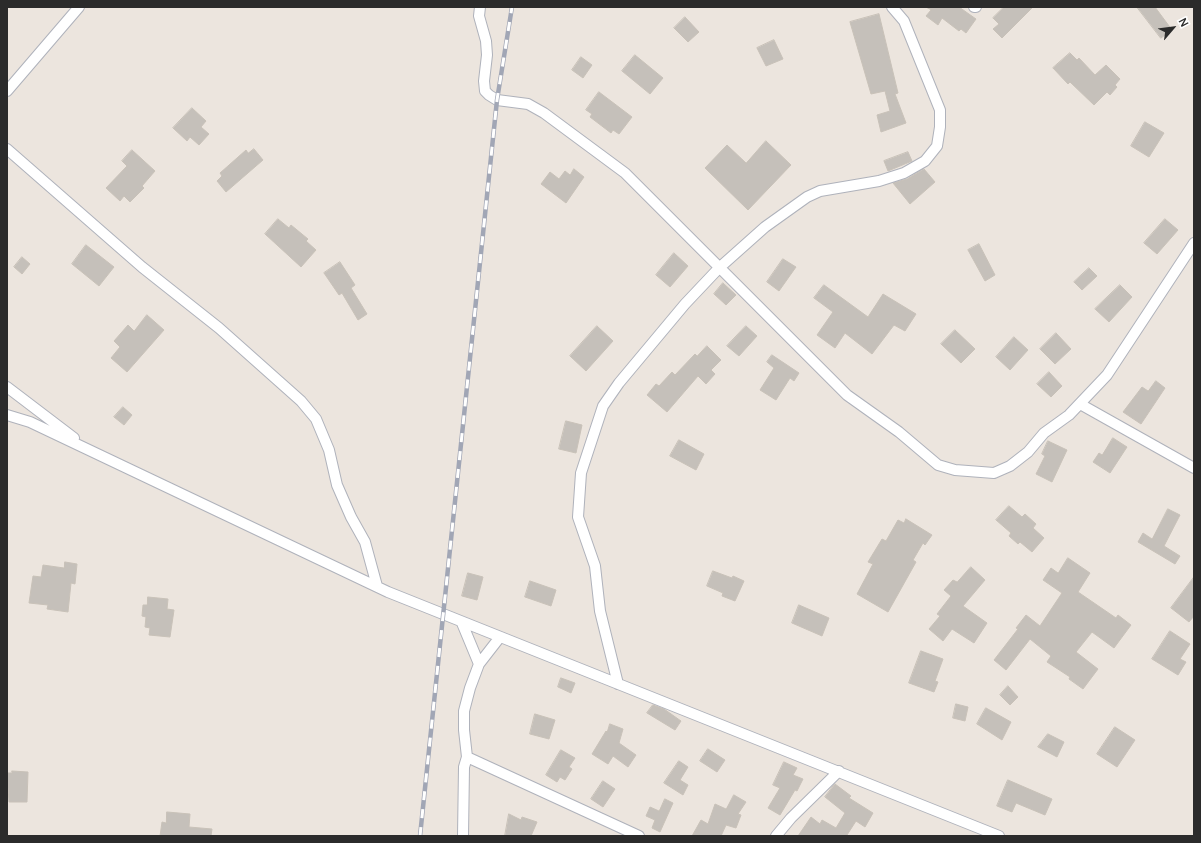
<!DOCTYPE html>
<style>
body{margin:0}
#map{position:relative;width:1201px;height:843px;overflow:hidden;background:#ece5de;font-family:Manrope,sans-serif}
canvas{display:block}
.frame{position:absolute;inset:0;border:8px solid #2b2b2b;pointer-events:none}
.north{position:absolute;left:1153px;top:8px;width:40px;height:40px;-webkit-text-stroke:3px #fff;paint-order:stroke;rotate:62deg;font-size:11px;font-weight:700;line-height:16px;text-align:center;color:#2b2b2b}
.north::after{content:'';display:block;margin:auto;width:14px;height:18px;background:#2b2b2b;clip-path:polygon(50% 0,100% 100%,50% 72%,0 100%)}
</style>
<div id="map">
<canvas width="1201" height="843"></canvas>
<div class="frame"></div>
<div class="north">N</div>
</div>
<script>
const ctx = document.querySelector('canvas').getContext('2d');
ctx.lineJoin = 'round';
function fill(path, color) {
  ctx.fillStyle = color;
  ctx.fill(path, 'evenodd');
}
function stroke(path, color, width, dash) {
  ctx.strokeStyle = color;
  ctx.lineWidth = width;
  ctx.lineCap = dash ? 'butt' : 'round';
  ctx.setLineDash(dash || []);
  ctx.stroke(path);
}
const building = new Path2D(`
 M 926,7 L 959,7 L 976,19 L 966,33 L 961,29 L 959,31 L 942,18 L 938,25 L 926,16 L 931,10 Z
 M 1004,7 L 1033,7 L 1002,38 L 993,29 L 999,24 L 993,18 Z
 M 1137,7 L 1155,7 L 1172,30 L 1161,38 Z
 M 879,14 L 898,93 L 895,94 L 906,123 L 881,132 L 877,115 L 890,111 L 885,91 L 871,94 L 850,22 Z
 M 685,17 L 699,32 L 688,42 L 674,28 Z
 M 774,40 L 783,59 L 766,66 L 757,48 Z
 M 1070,53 L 1077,60 L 1079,58 L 1095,75 L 1106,65 L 1120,79 L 1115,85 L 1117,87 L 1110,95 L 1107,92 L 1094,105 L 1070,82 L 1068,84 L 1053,68 Z
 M 635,55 L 663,78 L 650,94 L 622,71 Z
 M 581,57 L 592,65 L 583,78 L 572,70 Z
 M 599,92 L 632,117 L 619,134 L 613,130 L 611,133 L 590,117 L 592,114 L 586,110 Z
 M 192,108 L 206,121 L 201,127 L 209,134 L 199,145 L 190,137 L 187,141 L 173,128 Z
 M 1145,122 L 1164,133 L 1149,157 L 1131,146 Z
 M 766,141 L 791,165 L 748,210 L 705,168 L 727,145 L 746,163 Z
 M 254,149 L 263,160 L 226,192 L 217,181 L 222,176 L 220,173 L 246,150 L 248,153 Z
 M 132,150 L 155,171 L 142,186 L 144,188 L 130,202 L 124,196 L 120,201 L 106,188 L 127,166 L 122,161 Z
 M 908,152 L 912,161 L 888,171 L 884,161 Z
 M 574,169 L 584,177 L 566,203 L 541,184 L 550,172 L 559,179 L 565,171 L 570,175 Z
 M 924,169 L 935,182 L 910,204 L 893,183 L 907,179 Z
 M 278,219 L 289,228 L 291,225 L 308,239 L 306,241 L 316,250 L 301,267 L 265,234 Z
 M 1165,219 L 1178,230 L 1157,254 L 1144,243 Z
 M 979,244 L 995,275 L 985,281 L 968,250 Z
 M 86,245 L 114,267 L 99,286 L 72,264 Z
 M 674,253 L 688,266 L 670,287 L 656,275 Z
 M 22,257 L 30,264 L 22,274 L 14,267 Z
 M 783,259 L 796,267 L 779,291 L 767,282 Z
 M 340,262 L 355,285 L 351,288 L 367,314 L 358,320 L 342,293 L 339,295 L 324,273 Z
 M 1089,268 L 1097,276 L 1082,290 L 1074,282 Z
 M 723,283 L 736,295 L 726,305 L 714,294 Z
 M 824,285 L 868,317 L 883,294 L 916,314 L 905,331 L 894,325 L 872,354 L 845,333 L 835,348 L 817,335 L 833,312 L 814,298 Z
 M 1120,285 L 1132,297 L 1109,322 L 1095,309 Z
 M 147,315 L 164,330 L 127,372 L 111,358 L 120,347 L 114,341 L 128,325 L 134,331 Z
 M 597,326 L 613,341 L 586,371 L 570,356 Z
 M 746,326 L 757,336 L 739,356 L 727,346 Z
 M 955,330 L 975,349 L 961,363 L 941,344 Z
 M 1056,333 L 1071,349 L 1055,364 L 1040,349 Z
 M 1014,337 L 1028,350 L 1010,370 L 996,357 Z
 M 707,346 L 721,360 L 711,370 L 715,374 L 706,384 L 698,376 L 667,412 L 647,395 L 656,384 L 659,386 L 672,372 L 675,375 L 695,354 L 697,356 Z
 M 772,355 L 799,373 L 794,381 L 790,378 L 776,400 L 760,390 L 774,368 L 767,362 Z
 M 1049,372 L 1062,386 L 1051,397 L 1037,384 Z
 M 1156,381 L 1165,388 L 1141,424 L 1123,412 L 1142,387 L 1148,391 Z
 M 123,407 L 132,415 L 124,425 L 114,417 Z
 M 566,421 L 582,425 L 576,453 L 559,449 Z
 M 1113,438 L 1127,447 L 1110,473 L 1093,462 L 1099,453 L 1102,455 Z
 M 679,440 L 704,454 L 696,470 L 670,456 Z
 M 1048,441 L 1067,450 L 1052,482 L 1036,474 L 1045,456 L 1042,454 Z
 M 1009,506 L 1022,517 L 1025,514 L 1036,524 L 1033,528 L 1044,538 L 1032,552 L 1020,542 L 1018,544 L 1009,536 L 1011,533 L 996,520 Z
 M 1168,509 L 1180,515 L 1164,546 L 1180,556 L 1175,564 L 1138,542 L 1143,533 L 1152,539 Z
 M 906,519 L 932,535 L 925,545 L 923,543 L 913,560 L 916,562 L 888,612 L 857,594 L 873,564 L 868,562 L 882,539 L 886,541 L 898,520 L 904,523 Z
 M 1068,558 L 1090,573 L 1078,592 L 1116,618 L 1118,615 L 1131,625 L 1114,648 L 1092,632 L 1076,652 L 1098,669 L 1083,689 L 1069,679 L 1070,677 L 1047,662 L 1051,656 L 1030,639 L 1006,670 L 994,660 L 1018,629 L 1016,628 L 1026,615 L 1040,626 L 1062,593 L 1043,580 L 1051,568 L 1058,573 Z
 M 65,562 L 77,564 L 75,584 L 71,583 L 68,612 L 47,609 L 48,605 L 29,603 L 33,576 L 41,577 L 43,565 L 64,568 Z
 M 971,567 L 985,580 L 963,606 L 987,623 L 974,643 L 952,629 L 943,641 L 929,629 L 940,616 L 937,614 L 951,596 L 944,590 L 953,580 L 957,582 Z
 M 713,571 L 732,578 L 733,576 L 744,581 L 735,601 L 722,596 L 723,593 L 707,586 Z
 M 468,573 L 483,577 L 477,600 L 462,596 Z
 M 1194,577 L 1194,616 L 1189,622 L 1171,608 Z
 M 530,581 L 556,590 L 551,606 L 525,597 Z
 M 148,597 L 168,599 L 167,609 L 174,610 L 170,637 L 149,635 L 150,628 L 145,627 L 146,617 L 142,616 L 143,605 L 147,605 Z
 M 799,605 L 829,618 L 822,636 L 792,623 Z
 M 1170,631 L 1190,644 L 1180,659 L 1186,662 L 1178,675 L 1152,659 Z
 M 921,651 L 943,659 L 935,681 L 938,682 L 934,692 L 909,683 Z
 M 561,678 L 575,683 L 571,693 L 558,687 Z
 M 1008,686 L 1018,697 L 1010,705 L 1000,695 Z
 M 956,704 L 968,707 L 965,721 L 953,718 Z
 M 653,705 L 664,709 L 681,721 L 675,730 L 647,713 Z
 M 986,708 L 1011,722 L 1002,740 L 977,724 Z
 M 535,714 L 555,720 L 549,739 L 530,734 Z
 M 610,724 L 623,729 L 619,743 L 636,755 L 628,767 L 613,756 L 608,764 L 592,754 L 606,731 L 607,732 Z
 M 1115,727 L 1135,740 L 1117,767 L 1097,754 Z
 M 1048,734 L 1064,742 L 1057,757 L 1038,747 Z
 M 708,749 L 725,760 L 717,772 L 700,761 Z
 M 561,750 L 575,758 L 569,767 L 572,769 L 565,780 L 560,777 L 557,782 L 546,775 Z
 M 679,761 L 688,767 L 680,780 L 688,785 L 683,795 L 664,783 Z
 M 784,762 L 797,768 L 793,775 L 803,779 L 797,791 L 795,790 L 780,815 L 768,808 L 780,788 L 773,785 Z
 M 12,771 L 28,772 L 27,802 L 9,802 L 7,773 L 12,773 Z
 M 1008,780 L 1052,799 L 1045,815 L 1016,803 L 1012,812 L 997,806 Z
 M 603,781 L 615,789 L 603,807 L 591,799 Z
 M 835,784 L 851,796 L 849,798 L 873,813 L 865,827 L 856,821 L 847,835 L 849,836 L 798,836 L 811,817 L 820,824 L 822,820 L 836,828 L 845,813 L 825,797 Z
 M 734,795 L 746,802 L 738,814 L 741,815 L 736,828 L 726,825 L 721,836 L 692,836 L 701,820 L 708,824 L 715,804 L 726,809 Z
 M 665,799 L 673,803 L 660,832 L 652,828 L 655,820 L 646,816 L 650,807 L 659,811 Z
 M 167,812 L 190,814 L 189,827 L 212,829 L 211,836 L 160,836 L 162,822 L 166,823 Z
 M 509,814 L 521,820 L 522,817 L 537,822 L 531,836 L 505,836 Z`);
fill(building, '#c5c0ba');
stroke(building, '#c8c1b8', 1);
const minor = new Path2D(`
 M 480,7 L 479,16 L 486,41 L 487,55 L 484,81 L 485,91 L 489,95 L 497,100 L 528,104 L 544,113 L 625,173 L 847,395 L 899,432 L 938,465 L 955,470 L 994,473 L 1010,466 L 1028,452 L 1044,433 L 1069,415 L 1107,375 L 1194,243
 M 974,7 L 976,7
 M 7,91 L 79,7
 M 7,149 L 142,267 L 219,328 L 301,401 L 316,419 L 329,450 L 337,485 L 351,517 L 365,542 L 377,586
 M 7,387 L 74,438
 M 1080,404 L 1194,468
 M 7,415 L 30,422 L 388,592 L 999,836
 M 462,623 L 479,664
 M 618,684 L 600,611 L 595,566 L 578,517 L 581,473 L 603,406 L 619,383 L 685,304 L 719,268 L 765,227 L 807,197 L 820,191 L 879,181 L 904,173 L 925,161 L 937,146 L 940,127 L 940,110 L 904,21 L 892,7
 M 467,757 L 639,836
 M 463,836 L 464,767 L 467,757 L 464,730 L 464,711 L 470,688 L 479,664 L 500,637
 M 776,836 L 791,818 L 839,771`);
stroke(minor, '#afb2bb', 12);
stroke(minor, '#fff', 10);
const rail = new Path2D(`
 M 420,836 L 497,100 L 512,7`);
stroke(rail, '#a1a6b5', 4.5);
stroke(rail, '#fff', 3, [9]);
</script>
